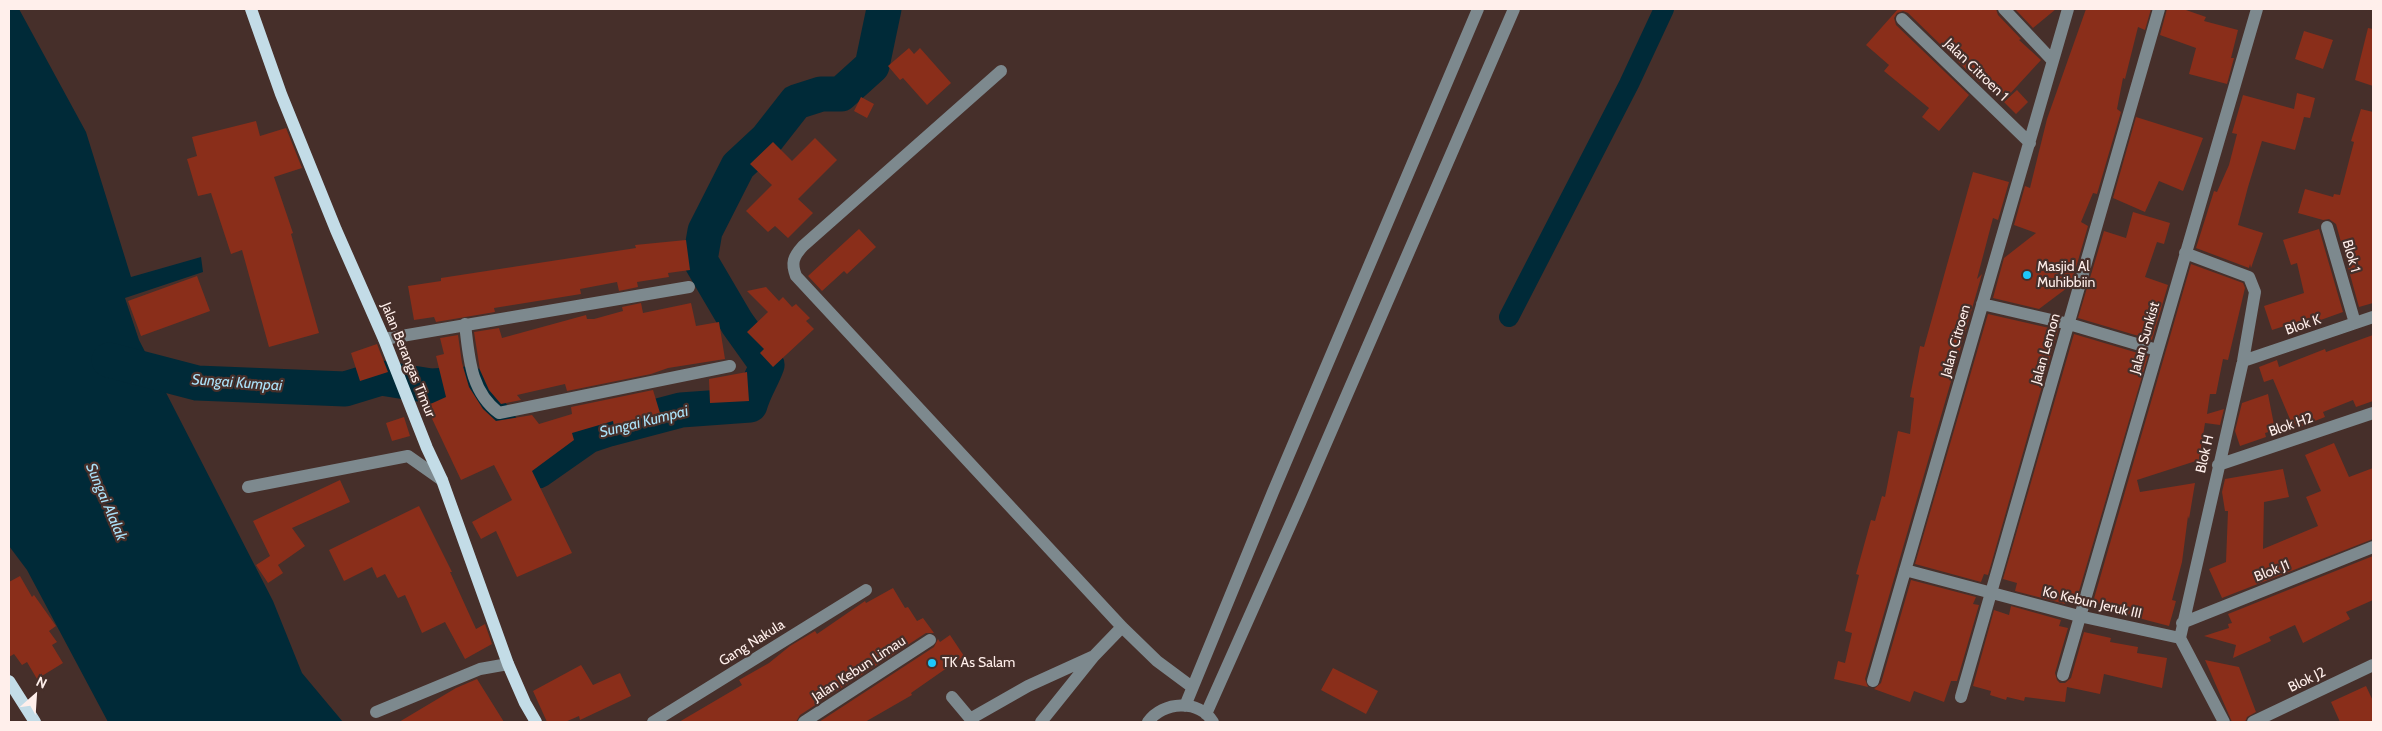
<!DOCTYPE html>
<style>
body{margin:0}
#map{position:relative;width:2382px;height:731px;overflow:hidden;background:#462f2a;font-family:Cabin,sans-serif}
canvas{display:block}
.frame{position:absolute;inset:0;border:10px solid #ffefeb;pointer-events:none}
.north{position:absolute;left:10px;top:671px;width:50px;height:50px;-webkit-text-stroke:4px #462f2a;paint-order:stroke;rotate:26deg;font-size:14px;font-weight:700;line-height:20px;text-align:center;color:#ffefeb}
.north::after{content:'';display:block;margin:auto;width:18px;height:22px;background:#ffefeb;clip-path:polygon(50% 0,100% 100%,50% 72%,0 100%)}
</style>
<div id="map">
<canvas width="2382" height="731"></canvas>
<div class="frame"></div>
<div class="north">N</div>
</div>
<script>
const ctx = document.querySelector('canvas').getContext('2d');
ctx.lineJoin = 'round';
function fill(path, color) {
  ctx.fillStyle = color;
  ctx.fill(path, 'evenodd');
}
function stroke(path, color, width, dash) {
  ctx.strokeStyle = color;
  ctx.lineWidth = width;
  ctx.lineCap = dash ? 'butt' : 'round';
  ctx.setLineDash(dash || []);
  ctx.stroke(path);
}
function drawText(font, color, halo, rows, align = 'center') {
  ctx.font = font + ' Cabin,sans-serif';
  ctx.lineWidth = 4.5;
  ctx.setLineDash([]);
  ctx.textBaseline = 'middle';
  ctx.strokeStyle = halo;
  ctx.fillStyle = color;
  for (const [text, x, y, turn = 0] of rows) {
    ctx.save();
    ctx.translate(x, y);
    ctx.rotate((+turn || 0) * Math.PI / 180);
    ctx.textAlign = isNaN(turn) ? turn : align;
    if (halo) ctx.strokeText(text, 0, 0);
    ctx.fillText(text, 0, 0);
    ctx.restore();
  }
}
fill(new Path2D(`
 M 9,9 L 19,9 L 86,132 L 131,277 L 201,257 L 203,272 L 125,298 L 139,340 L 273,601 L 302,673 L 343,722 L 108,722 L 27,570 L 9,546 Z`), '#002a38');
stroke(new Path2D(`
 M 1509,317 L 1629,84 L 1664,9`), '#002a38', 20);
stroke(new Path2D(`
 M 109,360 L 197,383 L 345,389 L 381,378 L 431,386 L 470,384 L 525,459 L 538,471 L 588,436 L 609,429 L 681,410 L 750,405 C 754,390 762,379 767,365 L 737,323 L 700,260 L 705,231 L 738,166 L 767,139 L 796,102 L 821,94 L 841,94 L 872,66 L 884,9`), '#002a38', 35);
fill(new Path2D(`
 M 1898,9 L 1996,9 L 1998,15 L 2021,39 L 2019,40 L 2041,60 L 2007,97 L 1983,77 L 1979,82 L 1908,13 L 1903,11 L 1897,13 L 1894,18 L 1896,25 L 1969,95 L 1939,131 L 1922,117 L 1929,108 L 1884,71 L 1889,65 L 1866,45 Z
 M 2015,9 L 2056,9 L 2033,28 Z
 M 2086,9 L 2151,9 L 2145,30 L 2138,27 L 2125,79 L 2123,78 L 2117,109 L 2121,112 L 2097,194 L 2093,193 L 2081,222 L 2088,226 L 2071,285 L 2039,309 L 1993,298 L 2004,258 L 2036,233 L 2014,225 L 2025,186 L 2030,188 L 2047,119 Z
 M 2167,9 L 2183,9 L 2206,17 L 2204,21 L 2238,30 L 2231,58 L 2234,58 L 2227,84 L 2189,74 L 2196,48 L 2160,35 Z
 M 2368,28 L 2373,29 L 2373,86 L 2355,80 Z
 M 2304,31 L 2333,40 L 2323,69 L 2295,59 Z
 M 909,48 L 914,54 L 920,48 L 951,83 L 927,105 L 903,78 L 900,80 L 888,66 Z
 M 2017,90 L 2028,102 L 2016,114 L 2004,102 Z
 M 2297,93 L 2315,98 L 2310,118 L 2304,117 L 2295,150 L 2262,141 L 2248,187 L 2238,225 L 2263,233 L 2251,268 L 2250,264 L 2249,268 L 2196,248 L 2214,191 L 2217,192 L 2229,165 L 2237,134 L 2232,133 L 2243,95 L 2294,109 Z
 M 861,97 L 874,104 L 867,118 L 854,111 Z
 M 2361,109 L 2373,112 L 2373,303 L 2359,307 L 2336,224 L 2329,219 L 2323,220 L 2298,213 L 2305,189 L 2333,197 L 2334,194 L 2340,195 L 2354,142 L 2351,141 Z
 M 2136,117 L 2203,138 L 2183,191 L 2159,181 L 2145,212 L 2113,198 Z
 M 256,121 L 260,136 L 286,128 L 302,168 L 274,177 L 293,233 L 291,234 L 319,333 L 269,347 L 242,250 L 231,254 L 211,193 L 198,196 L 187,159 L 197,156 L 192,137 Z
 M 815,138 L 837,160 L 798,199 L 813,213 L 788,238 L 775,226 L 768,232 L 746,211 L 772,185 L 750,164 L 773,142 L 792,161 Z
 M 1973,172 L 2009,182 L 1998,220 L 1993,218 L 1977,279 L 1982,274 L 1865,679 L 1868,687 L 1834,679 L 1838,661 L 1845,663 L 1852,633 L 1845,631 L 1859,575 L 1856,574 L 1871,520 L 1875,521 L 1882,496 L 1885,497 L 1898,431 L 1910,434 L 1914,398 L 1910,397 L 1920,346 L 1924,347 Z
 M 2133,212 L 2170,223 L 2164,244 L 2157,242 L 2145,277 L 2168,285 L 2152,340 L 2078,318 L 2104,231 L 2126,238 Z
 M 859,229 L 876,247 L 847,274 L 844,271 L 822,291 L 808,276 Z
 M 2319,229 L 2343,312 L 2315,322 L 2313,317 L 2272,330 L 2264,306 L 2304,293 L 2297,263 L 2291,265 L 2283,240 Z
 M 686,240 L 690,270 L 668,273 L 669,277 L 637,282 L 638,287 L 619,291 L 617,282 L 580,289 L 581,294 L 494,308 L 495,312 L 436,322 L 434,317 L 414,320 L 408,286 L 441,281 L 441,278 L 636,248 L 635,245 Z
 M 2191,264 L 2243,283 L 2245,288 L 2228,360 L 2223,359 L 2216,394 L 2210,394 L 2207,414 L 2224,409 L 2220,425 L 2205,423 L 2199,460 L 2137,480 L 2140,492 L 2195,483 L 2189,519 L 2188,516 L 2182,562 L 2172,600 L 2176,601 L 2169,626 L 2127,615 L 2129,611 L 2093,602 Z
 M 197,276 L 210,311 L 141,336 L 128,301 Z
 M 766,287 L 779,301 L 783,297 L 792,307 L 796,304 L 810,318 L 806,321 L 814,329 L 773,367 L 760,353 L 764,349 L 747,332 L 768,312 L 747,291 Z
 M 641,303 L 643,313 L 691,303 L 696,326 L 719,322 L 725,359 L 668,368 L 651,374 L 567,391 L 565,384 L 517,395 L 521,400 L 501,404 L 489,390 L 480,370 L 474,332 L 499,328 L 502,338 L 586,315 L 587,319 L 594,319 L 623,311 L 622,307 Z
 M 1988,314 L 2058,330 L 1988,575 L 1984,574 L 1981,582 L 1915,564 Z
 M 2074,334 L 2148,356 L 2077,598 L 2067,596 L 2065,604 L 2015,591 L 2017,583 L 2003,579 Z
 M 458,335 L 462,363 L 469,387 L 483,409 L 496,421 L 532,415 L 539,424 L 572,414 L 571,407 L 653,390 L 660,413 L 614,426 L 613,421 L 572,433 L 574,440 L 532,471 L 572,553 L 517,577 L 496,531 L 481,539 L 472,522 L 512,500 L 494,465 L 461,480 L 426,406 L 446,397 L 436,356 L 444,354 L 440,338 Z
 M 2373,335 L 2373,401 L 2356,407 L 2353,400 L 2323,412 L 2325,417 L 2297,428 L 2295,423 L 2292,424 L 2273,379 L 2264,382 L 2259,367 L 2277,360 L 2279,367 L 2325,349 L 2326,352 Z
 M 377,344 L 388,372 L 360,381 L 351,353 Z
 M 747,372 L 749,401 L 710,403 L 709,379 Z
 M 2268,394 L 2275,430 L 2265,433 L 2266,437 L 2240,446 L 2235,431 L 2242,403 Z
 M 404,417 L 410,436 L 392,441 L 386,423 Z
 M 2334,443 L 2349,477 L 2373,468 L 2373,539 L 2222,598 L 2209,569 L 2226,562 L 2228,511 L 2225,511 L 2222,492 L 2225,479 L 2283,469 L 2289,497 L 2264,502 L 2263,549 L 2318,526 L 2306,497 L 2321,491 L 2305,455 Z
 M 340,480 L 350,502 L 292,528 L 305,546 L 278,565 L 283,573 L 268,583 L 256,565 L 270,556 L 253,521 Z
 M 419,506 L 452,572 L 450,572 L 476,629 L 485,624 L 492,644 L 465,659 L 445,622 L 422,633 L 405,595 L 398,598 L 385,574 L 377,578 L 372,567 L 344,581 L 329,550 Z
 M 2373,556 L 2373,600 L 2346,612 L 2350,619 L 2303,643 L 2295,625 L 2269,637 L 2271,641 L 2233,658 L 2236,645 L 2204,636 L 2229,628 L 2228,624 L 2232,623 L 2228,614 Z
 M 20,576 L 32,597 L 34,595 L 56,626 L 49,631 L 57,642 L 52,645 L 63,663 L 37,679 L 27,662 L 22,665 L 14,654 L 9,657 L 9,582 Z
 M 1911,580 L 1976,597 L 1973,604 L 1979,605 L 1957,681 L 1951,681 L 1944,702 L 1914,691 L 1910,702 L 1874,689 L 1881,683 Z
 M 893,588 L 905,608 L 908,607 L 917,621 L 923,618 L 934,633 L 926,633 L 800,715 L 796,722 L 679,722 L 742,685 L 739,680 L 769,663 L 790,646 L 815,631 L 817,634 L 865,601 L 866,603 Z
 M 2011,606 L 2061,620 L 2059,626 L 2068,628 L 2055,673 L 2057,680 L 2060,683 L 2065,683 L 2071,678 L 2084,632 L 2111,638 L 2110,642 L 2138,647 L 2137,653 L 2167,658 L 2162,688 L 2104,674 L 2100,694 L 2067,687 L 2065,702 L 2025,697 L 2024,701 L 2007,697 L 2006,700 L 1990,695 L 1991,691 L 1973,686 L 1994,610 L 2009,615 Z
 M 950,635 L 964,656 L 911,693 L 912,695 L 865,722 L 819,722 L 934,647 L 938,639 L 940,642 Z
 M 2205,660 L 2239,667 L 2256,712 L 2247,717 L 2245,722 L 2232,722 Z
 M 581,665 L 593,685 L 620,673 L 631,696 L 580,720 L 579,716 L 565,722 L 547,722 L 533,691 Z
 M 1333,668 L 1378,691 L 1366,714 L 1321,690 Z
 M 477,679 L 504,722 L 399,722 L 456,688 Z
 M 2366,686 L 2373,701 L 2373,722 L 2340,722 L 2331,702 Z`), '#8a2e1a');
stroke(new Path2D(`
 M 2004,9 L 2052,60
 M 1902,19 L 2030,143
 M 1001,71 L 803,246 C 793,257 791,263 796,276 L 1122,627 L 1157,661 L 1192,687
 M 2327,227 L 2355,323
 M 1982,304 L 2069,324 L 2157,350
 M 465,324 C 469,357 470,391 499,413 L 730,366
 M 384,339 L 689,287
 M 2243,361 L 2373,317
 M 2218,465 L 2373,413
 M 248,487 L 408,456 L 442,480
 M 1905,570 L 2079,616 L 2180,638 L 2224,722
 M 2182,623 L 2373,547
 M 2180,638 L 2243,361 L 2255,292 L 2249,277 L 2185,253
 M 2063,675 L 2257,9
 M 1873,681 L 2068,9
 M 952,697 L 973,722
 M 1961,697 L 2159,9
 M 1185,706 L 1273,492 L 1478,9
 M 376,712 L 480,669 L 508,664
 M 1206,714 L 1300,503 L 1514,9
 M 970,719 L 1028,686 L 1094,656
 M 653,722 L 866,590
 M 804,722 L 930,640
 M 1041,722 L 1094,656 L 1122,627
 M 1148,722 C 1163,701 1199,699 1213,722
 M 2253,722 L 2373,665`), '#7d898e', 12);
stroke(new Path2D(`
 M 251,9 L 281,94 L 336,230 L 384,339 L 427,448 L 442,480 L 508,664 L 525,703 L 536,722
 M 9,681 L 35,722`), '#c3dce7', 12);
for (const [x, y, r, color] of [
 [2027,275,5,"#1dc9fc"],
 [932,663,5,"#1dc9fc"]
]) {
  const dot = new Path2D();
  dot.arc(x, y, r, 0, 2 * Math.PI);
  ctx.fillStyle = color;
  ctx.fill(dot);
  stroke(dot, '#462f2a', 2);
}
drawText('14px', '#ffefeb', '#462f2a', [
 ["Jalan Citroen 1",1976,70,44],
 ["Blok 1",2351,256,74],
 ["Blok K",2303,325,-19],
 ["Jalan Sunkist",2145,338,-74],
 ["Jalan Citroen",1956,341,-74],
 ["Jalan Lemon",2046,349,-74],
 ["Jalan Berangas Timur",408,360,68],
 ["Blok H2",2291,425,-19],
 ["Blok H",2205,454,-77],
 ["Blok J1",2272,571,-22],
 ["Ko Kebun Jeruk III",2092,603,13],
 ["Gang Nakula",752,643,-32],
 ["Jalan Kebun Limau",859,669,-33],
 ["Blok J2",2307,680,-26]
]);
drawText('14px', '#ffefeb', '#462f2a', [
 ["Masjid Al",2037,267],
 ["Muhibbiin",2037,283],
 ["TK As Salam",942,663]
], 'left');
drawText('italic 15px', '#abe1f8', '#462f2a', [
 ["Sungai Kumpai",237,383,4],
 ["Sungai Kumpai",644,422,-14],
 ["Sungai Alalak",106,502,67]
]);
</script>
